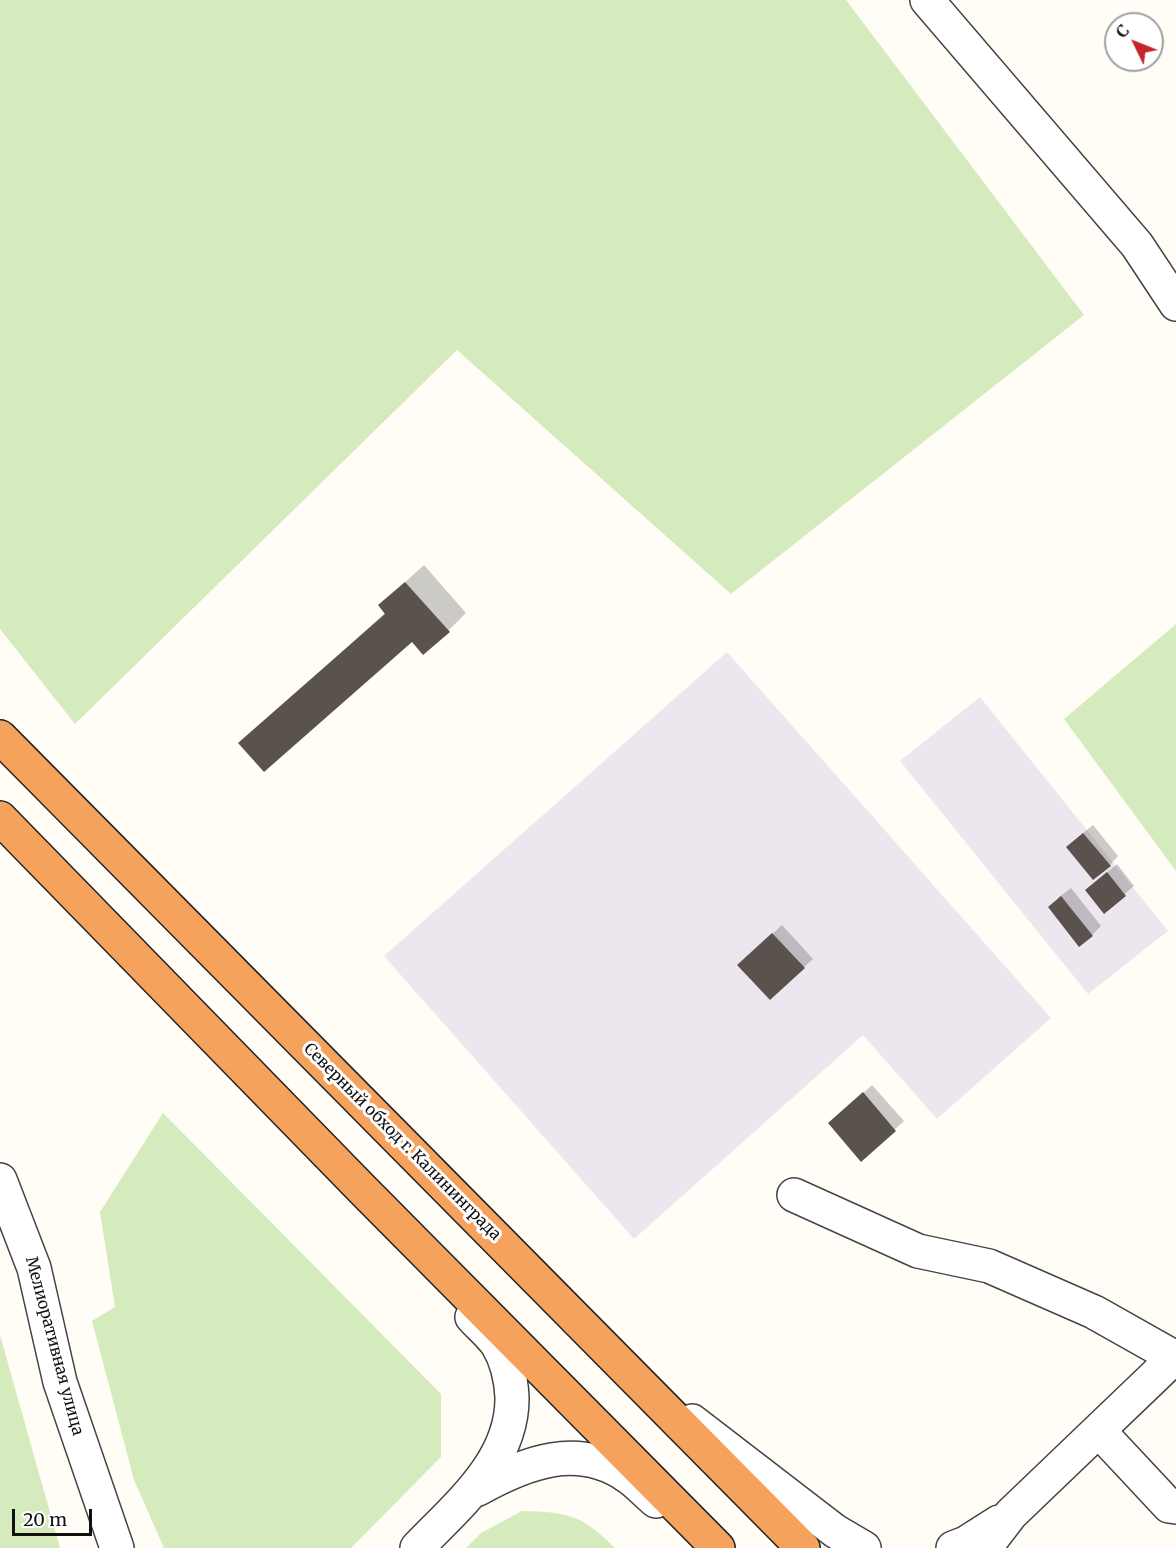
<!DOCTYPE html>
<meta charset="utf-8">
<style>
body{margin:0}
#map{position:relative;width:1176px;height:1548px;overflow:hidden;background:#fffdf5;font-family:Merriweather,serif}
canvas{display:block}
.north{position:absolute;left:1104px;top:12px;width:60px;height:60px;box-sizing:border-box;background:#fff;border:2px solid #a0a0a0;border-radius:50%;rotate:313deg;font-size:16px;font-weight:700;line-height:24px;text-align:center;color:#111}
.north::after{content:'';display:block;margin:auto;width:21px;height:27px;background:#c4262e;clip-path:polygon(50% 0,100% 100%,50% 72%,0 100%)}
.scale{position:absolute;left:12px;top:1509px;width:80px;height:27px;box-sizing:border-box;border:3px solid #111;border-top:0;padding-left:8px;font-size:18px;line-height:21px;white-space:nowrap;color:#111;-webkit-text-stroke:4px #fff;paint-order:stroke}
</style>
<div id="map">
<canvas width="1176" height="1548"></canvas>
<div class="north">С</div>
<div class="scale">20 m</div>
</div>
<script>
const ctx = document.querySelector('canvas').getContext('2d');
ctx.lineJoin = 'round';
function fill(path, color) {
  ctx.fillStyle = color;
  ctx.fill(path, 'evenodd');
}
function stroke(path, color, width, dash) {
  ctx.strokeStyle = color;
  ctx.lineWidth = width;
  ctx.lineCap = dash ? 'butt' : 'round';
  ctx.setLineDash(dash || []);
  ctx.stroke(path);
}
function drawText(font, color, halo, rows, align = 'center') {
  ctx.font = font + ' Merriweather,serif';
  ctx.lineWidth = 6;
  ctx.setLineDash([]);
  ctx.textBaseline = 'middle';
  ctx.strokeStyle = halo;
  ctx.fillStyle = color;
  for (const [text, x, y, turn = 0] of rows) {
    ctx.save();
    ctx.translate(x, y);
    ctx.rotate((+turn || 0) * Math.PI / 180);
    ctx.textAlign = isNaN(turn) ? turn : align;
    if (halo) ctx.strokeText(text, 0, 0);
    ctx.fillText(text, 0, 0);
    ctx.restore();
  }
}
fill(new Path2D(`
 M 727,652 L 1051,1018 L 937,1119 L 863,1035 L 634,1239 L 384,956 Z
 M 980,697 L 1168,931 L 1088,994 L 900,761 Z`), '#eee6ef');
fill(new Path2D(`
 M 0,0 L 846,0 L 1084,315 L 731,594 L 457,350 L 75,724 L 0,629 Z
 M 1176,624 L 1176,871 L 1064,719 Z
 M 163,1113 L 441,1394 L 441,1457 L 351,1548 L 164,1548 L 134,1480 L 92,1321 L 115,1307 L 100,1212 Z
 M 0,1335 L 60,1548 L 0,1548 Z
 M 522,1511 C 568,1512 582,1515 615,1548 L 466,1548 L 481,1533 Z`), '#d5ebbd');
fill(new Path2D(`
 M 424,565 L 466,613 L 448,631 L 412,640 L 241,743 L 386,612 L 380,605 Z
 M 1093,825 L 1118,856 L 1110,865 L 1077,838 Z
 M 1117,864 L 1134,886 L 1104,912 L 1087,890 Z
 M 1071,888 L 1101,926 L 1092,935 L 1058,898 Z
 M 782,925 L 813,959 L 804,967 L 748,956 Z
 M 872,1085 L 904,1121 L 861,1160 L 839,1115 Z`), '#0003');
fill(new Path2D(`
 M 405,582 L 450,632 L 423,655 L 412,642 L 264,772 L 238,743 L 385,614 L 378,605 Z
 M 1083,833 L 1111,866 L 1093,880 L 1066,847 Z
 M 1107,872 L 1126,896 L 1104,914 L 1085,890 Z
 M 1061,896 L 1093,936 L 1079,947 L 1048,907 Z
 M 772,933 L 805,968 L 770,1000 L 737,965 Z
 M 863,1092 L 896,1131 L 861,1162 L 828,1123 Z`), '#5a524d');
const minor = new Path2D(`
 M 927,0 L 1137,245 L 1176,304
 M 0,1180 L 34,1268 L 60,1382 L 117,1548
 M 794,1195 L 918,1251 L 989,1266 L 1094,1312 L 1174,1357
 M 692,1421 L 835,1531 L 864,1548
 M 1099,1431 L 1169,1506 L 1176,1507
 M 478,1489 C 525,1463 577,1442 627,1476 C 638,1483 646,1493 656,1501
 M 417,1548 C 458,1505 513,1461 512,1397 C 511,1378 507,1360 497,1344 C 490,1334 480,1326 472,1317
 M 953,1548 L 966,1543 L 999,1522
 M 985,1548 L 1011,1514 L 1176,1356`);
const highway = new Path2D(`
 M 0,737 L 803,1548
 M 0,818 L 363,1190 L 718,1548`);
stroke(minor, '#444', 36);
stroke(highway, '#222', 36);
stroke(minor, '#fff', 33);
stroke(highway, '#f5a25d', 33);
drawText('16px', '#111', '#fff', [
 ["Северный обход г. Калининграда",402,1142,45],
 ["Мелиоративная улица",54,1346,75]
]);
</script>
